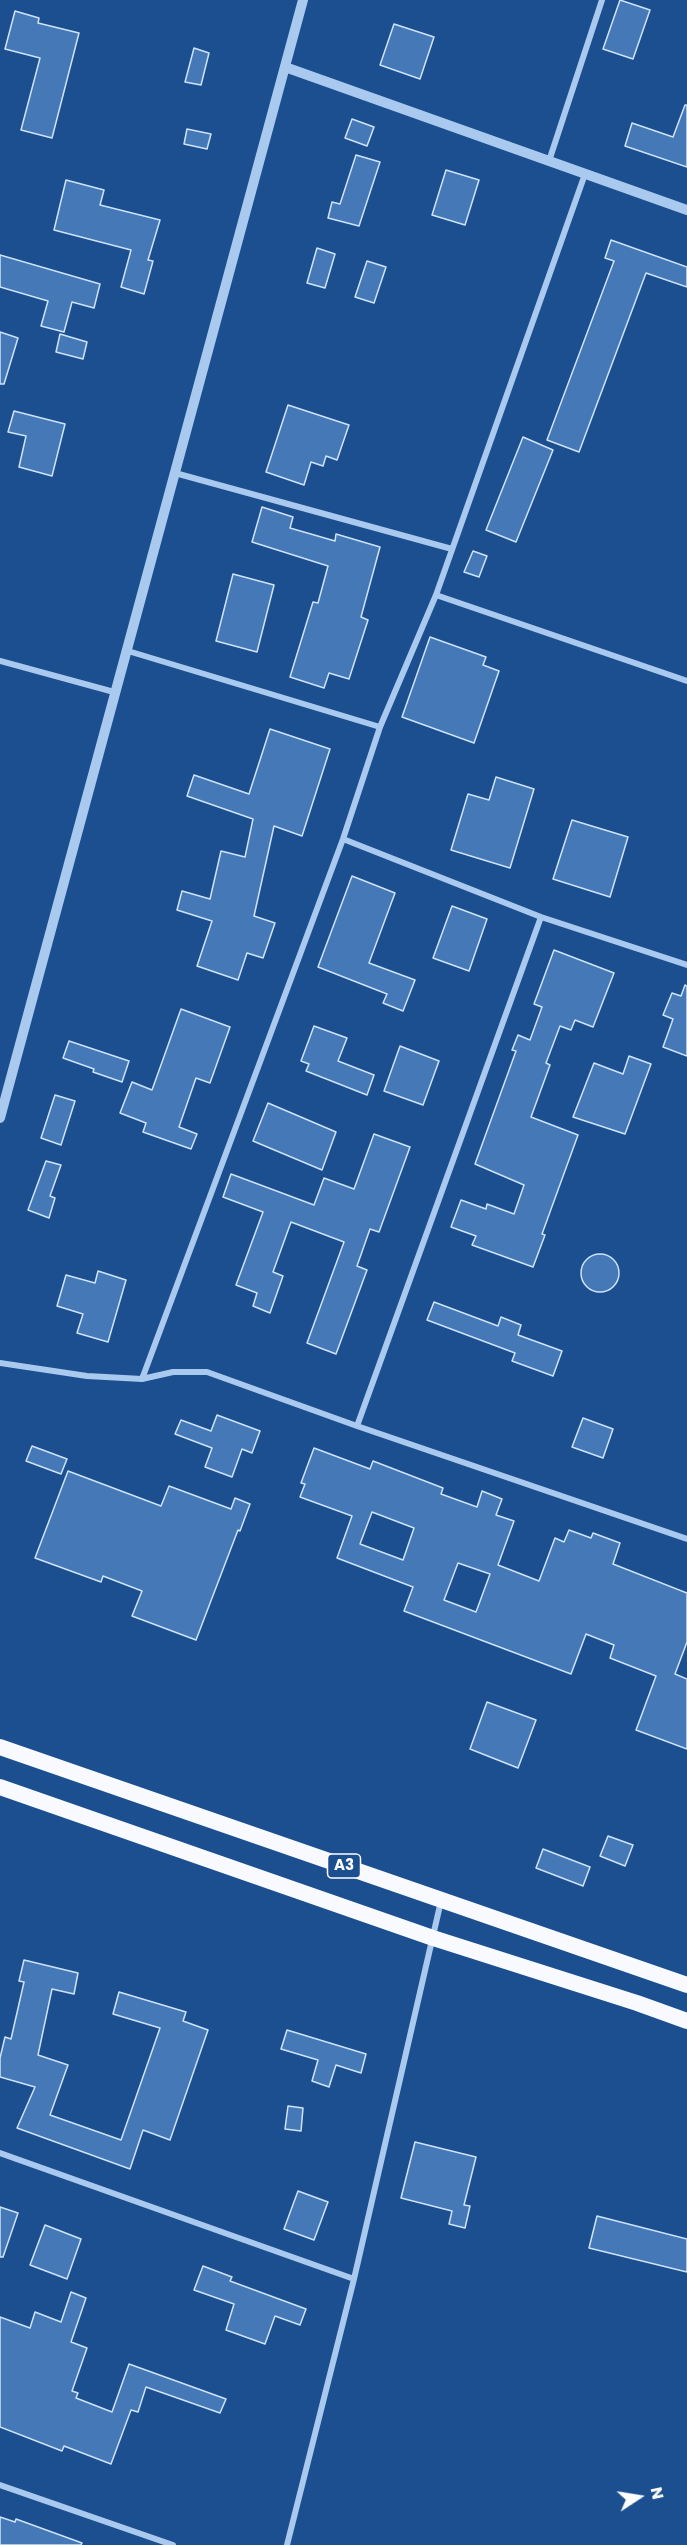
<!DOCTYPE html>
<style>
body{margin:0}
#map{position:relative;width:687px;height:2545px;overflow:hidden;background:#1b4f8f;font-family:Poppins,sans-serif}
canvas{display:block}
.north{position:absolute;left:609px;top:2467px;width:60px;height:60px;-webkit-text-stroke:4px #1b4f8f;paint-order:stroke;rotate:78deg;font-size:16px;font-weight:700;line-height:24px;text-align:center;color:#fff}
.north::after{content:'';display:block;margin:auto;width:21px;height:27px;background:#fff;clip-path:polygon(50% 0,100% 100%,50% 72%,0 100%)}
</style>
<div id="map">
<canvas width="687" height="2545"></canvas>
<div class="north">N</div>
</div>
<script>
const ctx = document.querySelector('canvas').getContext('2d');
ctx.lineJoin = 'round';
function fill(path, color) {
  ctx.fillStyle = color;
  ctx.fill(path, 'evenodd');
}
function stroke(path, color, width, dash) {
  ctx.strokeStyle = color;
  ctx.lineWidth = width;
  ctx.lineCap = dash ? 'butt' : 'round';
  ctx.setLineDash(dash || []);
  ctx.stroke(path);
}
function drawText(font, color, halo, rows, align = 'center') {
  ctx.font = font + ' Poppins,sans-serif';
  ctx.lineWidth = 5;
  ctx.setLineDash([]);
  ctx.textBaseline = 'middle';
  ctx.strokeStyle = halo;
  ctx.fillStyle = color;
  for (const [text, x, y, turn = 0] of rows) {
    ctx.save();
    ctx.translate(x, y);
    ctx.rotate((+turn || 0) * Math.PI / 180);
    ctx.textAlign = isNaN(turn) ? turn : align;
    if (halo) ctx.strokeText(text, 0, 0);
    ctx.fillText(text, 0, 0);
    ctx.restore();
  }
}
const building = new Path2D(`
 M 620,0 L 650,10 L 633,59 L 603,49 Z
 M 15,11 L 39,18 L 38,23 L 79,33 L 52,138 L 21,130 L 40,58 L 5,49 Z
 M 394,24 L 434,37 L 420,79 L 380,65 Z
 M 194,48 L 209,53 L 201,85 L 185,82 Z
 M 685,105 L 687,105 L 687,167 L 625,146 L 632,123 L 673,137 Z
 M 352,119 L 374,127 L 367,146 L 345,138 Z
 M 187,129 L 211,134 L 207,149 L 184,144 Z
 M 356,155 L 380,162 L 359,226 L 328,218 L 332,202 L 340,204 Z
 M 446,170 L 479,180 L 465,225 L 432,215 Z
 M 66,180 L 104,190 L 100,205 L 160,220 L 148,260 L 153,261 L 144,294 L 121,287 L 131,250 L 54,230 Z
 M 611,240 L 687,267 L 687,287 L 646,273 L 579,452 L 547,440 L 614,261 L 605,258 Z
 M 317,248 L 335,254 L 325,288 L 307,283 Z
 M 0,255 L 100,284 L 94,308 L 72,302 L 64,332 L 41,326 L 48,301 L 0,287 Z
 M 367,261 L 386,267 L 374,303 L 355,297 Z
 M 0,332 L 18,338 L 4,384 L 0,384 Z
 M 60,334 L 87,342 L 83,359 L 56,352 Z
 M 288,405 L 349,425 L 337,460 L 326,456 L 323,466 L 311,462 L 304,485 L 266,472 Z
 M 14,411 L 65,424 L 52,476 L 19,467 L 26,436 L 8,432 Z
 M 523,437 L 553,450 L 516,542 L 486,530 Z
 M 262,507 L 293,517 L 290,528 L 335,541 L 336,534 L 380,547 L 361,617 L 368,620 L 349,679 L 329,673 L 324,688 L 290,677 L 313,602 L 318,603 L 328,566 L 252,542 Z
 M 473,551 L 487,556 L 479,577 L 464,572 Z
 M 233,574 L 274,585 L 257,652 L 216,641 Z
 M 430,637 L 486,657 L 483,665 L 499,671 L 474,743 L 402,717 Z
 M 270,729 L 330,749 L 302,836 L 274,826 L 254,916 L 275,923 L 263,958 L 247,953 L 238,980 L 197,966 L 212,921 L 177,910 L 182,891 L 210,899 L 221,851 L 245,857 L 253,819 L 187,796 L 194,775 L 249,794 Z
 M 496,777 L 534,789 L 510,868 L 451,850 L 468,794 L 489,800 Z
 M 572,820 L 628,837 L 610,897 L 553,879 Z
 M 352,876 L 395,893 L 369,963 L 415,980 L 403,1011 L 383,1003 L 387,994 L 318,967 Z
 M 452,906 L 487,919 L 469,971 L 433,958 Z
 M 554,950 L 614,973 L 593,1027 L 575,1020 L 571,1030 L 560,1026 L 546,1063 L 550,1065 L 531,1117 L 578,1135 L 542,1234 L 545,1235 L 533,1267 L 472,1245 L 476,1236 L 451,1227 L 461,1200 L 486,1209 L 487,1204 L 514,1214 L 524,1185 L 475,1164 L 516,1051 L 512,1050 L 518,1035 L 530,1040 L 542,1007 L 534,1004 Z
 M 685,985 L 687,986 L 687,1056 L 663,1047 L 673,1019 L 663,1015 L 672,993 L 681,996 Z
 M 181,1009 L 230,1027 L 210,1083 L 196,1078 L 179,1127 L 197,1134 L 191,1149 L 143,1132 L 146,1123 L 120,1113 L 132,1082 L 152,1090 Z
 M 314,1026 L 347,1038 L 338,1061 L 374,1075 L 367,1095 L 306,1071 L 309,1064 L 301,1061 Z
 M 69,1041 L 129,1061 L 122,1082 L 93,1072 L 94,1069 L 63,1058 Z
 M 400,1046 L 439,1061 L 423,1105 L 384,1091 Z
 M 629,1056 L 651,1064 L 625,1134 L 573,1117 L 594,1063 L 623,1074 Z
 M 55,1095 L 75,1101 L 61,1145 L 41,1138 Z
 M 268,1103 L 336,1132 L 322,1170 L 253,1141 Z
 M 374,1134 L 410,1147 L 379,1232 L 370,1229 L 357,1266 L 367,1270 L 336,1354 L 307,1343 L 344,1242 L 291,1222 L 273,1272 L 283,1276 L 270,1313 L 253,1306 L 257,1293 L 236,1285 L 263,1212 L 223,1197 L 231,1174 L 314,1205 L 324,1178 L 354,1189 Z
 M 46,1161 L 61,1165 L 50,1196 L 55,1198 L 49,1218 L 28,1210 Z
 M581 1273a19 19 0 1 1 38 0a19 19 0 1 1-38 0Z
 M 98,1271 L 126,1280 L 108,1342 L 77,1333 L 83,1314 L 57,1306 L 66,1275 L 95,1283 Z
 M 434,1302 L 498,1326 L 501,1317 L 521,1325 L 518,1335 L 562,1351 L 553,1376 L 512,1361 L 515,1353 L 427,1320 Z
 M 217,1415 L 260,1431 L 252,1453 L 242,1449 L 232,1477 L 205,1467 L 212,1448 L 175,1434 L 181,1420 L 211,1431 Z
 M 583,1418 L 613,1429 L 603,1458 L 572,1447 Z
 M 32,1446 L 67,1459 L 61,1474 L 26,1461 Z
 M 314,1448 L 370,1469 L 373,1461 L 443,1488 L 441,1494 L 477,1507 L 482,1491 L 502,1499 L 496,1515 L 514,1521 L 498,1565 L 539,1581 L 555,1538 L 564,1542 L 569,1530 L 591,1538 L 593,1533 L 620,1543 L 613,1564 L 687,1593 L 687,1642 L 675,1674 L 687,1679 L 687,1749 L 636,1730 L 656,1676 L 610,1658 L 614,1645 L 586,1634 L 571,1674 L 404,1611 L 413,1587 L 337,1558 L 352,1516 L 300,1497 L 305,1484 L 301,1483 ZM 372,1512 L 414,1528 L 403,1560 L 360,1544 ZM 458,1563 L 490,1574 L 476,1612 L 444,1600 Z
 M 68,1471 L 161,1506 L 169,1486 L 231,1509 L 235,1498 L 250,1504 L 240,1531 L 238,1530 L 196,1640 L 132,1616 L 142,1591 L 103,1576 L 101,1582 L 35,1558 Z
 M 487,1702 L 536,1720 L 518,1768 L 470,1749 Z
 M 608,1836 L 633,1845 L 625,1866 L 600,1856 Z
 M 543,1849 L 590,1867 L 583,1886 L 536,1868 Z
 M 24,1960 L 78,1973 L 74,1994 L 52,1989 L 38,2055 L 68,2065 L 50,2115 L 121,2140 L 160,2028 L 113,2014 L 119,1992 L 186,2012 L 183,2021 L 208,2030 L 170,2140 L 143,2130 L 130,2169 L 17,2128 L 35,2087 L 0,2077 L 0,2058 L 5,2037 L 11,2039 L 24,1982 L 19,1981 Z
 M 287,2030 L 366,2054 L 361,2073 L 336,2065 L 329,2087 L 312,2081 L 318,2060 L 281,2049 Z
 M 288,2106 L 303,2108 L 301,2131 L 285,2129 Z
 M 415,2142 L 476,2157 L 464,2205 L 470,2206 L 465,2228 L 449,2224 L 452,2211 L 401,2198 Z
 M 298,2191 L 328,2202 L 314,2240 L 284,2229 Z
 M 0,2207 L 18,2213 L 3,2257 L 0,2257 Z
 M 597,2216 L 687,2239 L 687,2272 L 589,2248 Z
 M 45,2225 L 81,2239 L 67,2279 L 30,2265 Z
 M 203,2266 L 232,2277 L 230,2281 L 306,2309 L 300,2325 L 275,2316 L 265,2344 L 226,2330 L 234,2304 L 194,2290 Z
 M 71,2292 L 86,2298 L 71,2342 L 87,2348 L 72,2391 L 78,2393 L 76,2398 L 112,2412 L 129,2364 L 226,2399 L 220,2413 L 146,2387 L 138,2412 L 131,2410 L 111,2464 L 64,2446 L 62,2451 L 0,2427 L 0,2317 L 30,2328 L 35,2312 L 61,2322 Z
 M 0,2517 L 15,2522 L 16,2519 L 82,2543 L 81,2545 L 0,2545 Z`);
fill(building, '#4478b7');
stroke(building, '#cfe3fa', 1.5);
stroke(new Path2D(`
 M 549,161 L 602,0
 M 175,473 L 452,549
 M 436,595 L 687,681
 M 128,651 L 380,727
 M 0,661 L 114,692
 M 343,839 L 541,917 L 687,965
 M 0,1363 L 87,1376 L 142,1379 L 173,1372 L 207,1372 L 357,1426 L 687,1539
 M 142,1379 L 343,839 L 380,727 L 436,595 L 585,174
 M 357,1426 L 541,917
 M 0,2153 L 354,2279
 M 0,2485 L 173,2545
 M 287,2545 L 354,2279 L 441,1901`), '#a9c9ee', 6);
stroke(new Path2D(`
 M 285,67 L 687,210
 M 0,1118 L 303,0`), '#a9c9ee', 10);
stroke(new Path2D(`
 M 0,1747 L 687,1985
 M 0,1787 L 433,1938 L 637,2003 L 687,2021`), '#f8faff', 16);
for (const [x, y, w] of [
 [344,1866,33]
]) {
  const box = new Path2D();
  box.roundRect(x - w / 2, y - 12, w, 24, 4.5);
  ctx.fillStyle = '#1b4f8f';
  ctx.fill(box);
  stroke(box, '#fff', 1.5);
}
drawText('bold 15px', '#fff', null, [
 ["A3",344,1866]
]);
</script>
